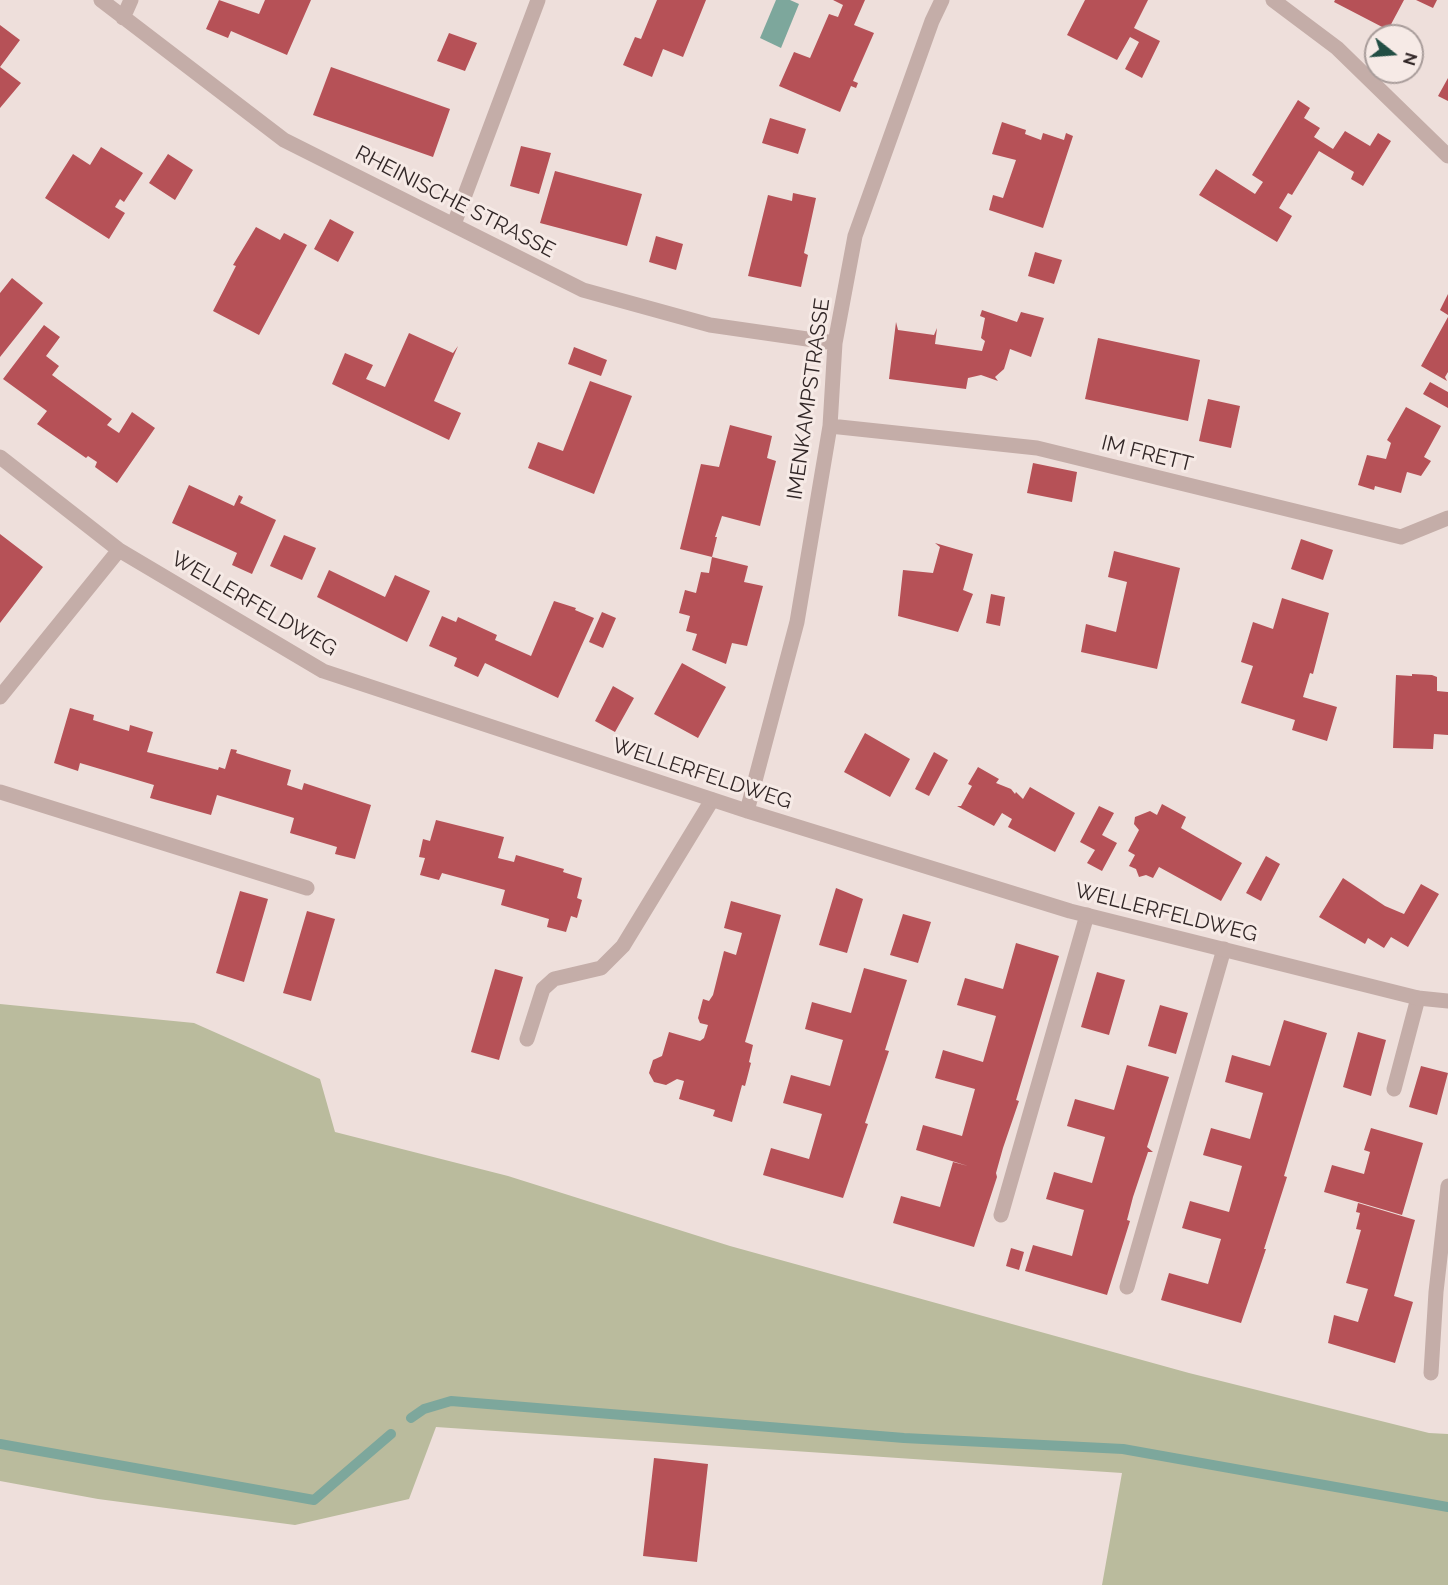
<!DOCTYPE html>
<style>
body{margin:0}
#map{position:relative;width:1448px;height:1585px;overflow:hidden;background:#eedfdb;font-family:Raleway,sans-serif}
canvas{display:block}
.north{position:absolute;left:1364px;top:24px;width:60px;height:60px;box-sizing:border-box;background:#f6eae6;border:2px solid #a89c9a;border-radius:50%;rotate:107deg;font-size:16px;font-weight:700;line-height:24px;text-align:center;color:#322727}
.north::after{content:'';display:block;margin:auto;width:21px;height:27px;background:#224e44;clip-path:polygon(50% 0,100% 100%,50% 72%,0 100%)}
</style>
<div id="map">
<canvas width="1448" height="1585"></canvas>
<div class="north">N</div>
</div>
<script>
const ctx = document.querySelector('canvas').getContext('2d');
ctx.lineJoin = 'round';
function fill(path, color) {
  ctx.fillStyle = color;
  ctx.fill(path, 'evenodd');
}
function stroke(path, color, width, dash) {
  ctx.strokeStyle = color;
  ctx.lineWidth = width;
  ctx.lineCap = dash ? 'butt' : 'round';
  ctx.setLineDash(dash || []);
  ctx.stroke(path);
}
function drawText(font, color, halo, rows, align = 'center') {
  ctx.font = font + ' Raleway,sans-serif';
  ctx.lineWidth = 6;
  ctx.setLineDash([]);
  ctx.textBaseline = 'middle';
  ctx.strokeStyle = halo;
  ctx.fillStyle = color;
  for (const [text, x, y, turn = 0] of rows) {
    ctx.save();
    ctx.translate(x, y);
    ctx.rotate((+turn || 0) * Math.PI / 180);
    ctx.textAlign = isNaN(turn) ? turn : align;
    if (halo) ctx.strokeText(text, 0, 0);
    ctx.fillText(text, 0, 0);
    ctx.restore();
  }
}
fill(new Path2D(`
 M 0,1004 L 194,1023 L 320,1079 L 335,1132 L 508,1176 L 730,1246 L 1189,1373 L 1429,1433 L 1448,1434 L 1448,1585 L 1102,1585 L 1122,1473 L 436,1427 L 409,1499 L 295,1525 L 98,1499 L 0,1481 Z`), '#babb9d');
fill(new Path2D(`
 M 776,0 L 790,0 L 799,4 L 781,48 L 760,38 Z`), '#7da79c');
stroke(new Path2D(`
 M 411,1418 L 424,1409 L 451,1401 L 904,1438 L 1123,1449 L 1448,1507
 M 0,1444 L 314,1500 L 391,1434`), '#7da79c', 10);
fill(new Path2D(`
 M 219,0 L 259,14 L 265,0 L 311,0 L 287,55 L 231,31 L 228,38 L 206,29 Z
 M 657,0 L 706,0 L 683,57 L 663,49 L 652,77 L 623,65 L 635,37 L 641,39 Z
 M 833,0 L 865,0 L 854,25 L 874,33 L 853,81 L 858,83 L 856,88 L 851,86 L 840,112 L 779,86 L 794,52 L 810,58 L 829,14 L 838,17 L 843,5 Z
 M 1085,0 L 1148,0 L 1134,28 L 1160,41 L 1142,78 L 1125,69 L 1139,42 L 1130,37 L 1117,60 L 1067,35 Z
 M 1335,0 L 1404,0 L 1388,30 L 1334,2 Z
 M 1416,0 L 1437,0 L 1433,8 Z
 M 0,25 L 20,40 L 0,67 L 21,83 L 0,108 Z
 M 449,33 L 477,43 L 465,71 L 437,61 Z
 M 331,67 L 450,109 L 433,157 L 313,115 Z
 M 1448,78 L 1448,101 L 1438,96 Z
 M 1298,100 L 1310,108 L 1304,118 L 1320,128 L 1314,137 L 1333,149 L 1345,131 L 1370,146 L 1378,133 L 1391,141 L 1363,186 L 1351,179 L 1354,172 L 1319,151 L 1292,195 L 1288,193 L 1279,208 L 1292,216 L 1277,242 L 1199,195 L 1216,169 L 1255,194 L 1263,182 L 1252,175 Z
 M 770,118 L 806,129 L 798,154 L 762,143 Z
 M 1002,122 L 1026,130 L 1025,134 L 1041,140 L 1043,133 L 1064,140 L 1066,133 L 1073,136 L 1043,228 L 989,210 L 993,195 L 1003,198 L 1016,160 L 992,154 Z
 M 521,146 L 551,153 L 539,194 L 510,186 Z
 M 101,147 L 143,173 L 124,202 L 120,199 L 115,207 L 125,213 L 109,239 L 45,198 L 73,154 L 90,165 Z
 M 168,154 L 193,170 L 175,200 L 149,183 Z
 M 555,171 L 642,194 L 627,246 L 540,223 Z
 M 793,193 L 816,198 L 804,253 L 808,255 L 801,287 L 748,276 L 768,195 L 792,201 Z
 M 330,219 L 354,232 L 338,262 L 314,249 Z
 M 256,227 L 280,240 L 284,233 L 307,245 L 259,335 L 213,311 L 236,266 L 233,265 Z
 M 656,236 L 683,244 L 676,270 L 649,262 Z
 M 1035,252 L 1062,260 L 1054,284 L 1028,276 Z
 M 12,278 L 43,303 L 0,357 L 0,293 Z
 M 1448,294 L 1448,315 L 1440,310 Z
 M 982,310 L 1017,322 L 1021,312 L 1044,318 L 1031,357 L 1010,349 L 1004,369 L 995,377 L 998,381 L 981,375 L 968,378 L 966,389 L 889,379 L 896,322 L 898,330 L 934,335 L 937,328 L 935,344 L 982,351 L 985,341 L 981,338 L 985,318 L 980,316 Z
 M 1448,317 L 1448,372 L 1445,377 L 1447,381 L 1421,366 Z
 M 44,325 L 60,337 L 46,356 L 59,366 L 52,375 L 112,419 L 107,425 L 119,433 L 132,412 L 155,428 L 117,483 L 95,467 L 97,462 L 88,456 L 86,458 L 37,424 L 47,411 L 3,379 Z
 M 409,333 L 453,353 L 458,346 L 434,401 L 461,413 L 449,440 L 332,384 L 345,353 L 373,365 L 366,379 L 385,387 Z
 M 1098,338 L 1200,360 L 1188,421 L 1085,399 Z
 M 574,347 L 607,360 L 601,376 L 568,364 Z
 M 590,381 L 632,396 L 594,494 L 528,468 L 538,442 L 563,451 Z
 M 1430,382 L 1448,392 L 1448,408 L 1423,394 Z
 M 1208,399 L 1240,406 L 1231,448 L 1199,441 Z
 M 1406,407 L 1441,426 L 1424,457 L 1431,461 L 1421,476 L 1407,472 L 1401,493 L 1375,486 L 1374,490 L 1358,485 L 1367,455 L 1386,459 L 1391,443 L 1387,440 Z
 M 730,425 L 772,436 L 767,458 L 776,461 L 760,526 L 722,516 L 715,537 L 717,537 L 712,557 L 748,566 L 744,582 L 763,586 L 747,646 L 732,643 L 726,664 L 692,650 L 697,634 L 686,631 L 690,616 L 679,613 L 685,590 L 696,593 L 701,572 L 709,573 L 712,557 L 680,549 L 701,464 L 719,467 Z
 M 1033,463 L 1077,472 L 1072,502 L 1027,493 Z
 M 189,485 L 234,506 L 239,495 L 243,497 L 240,503 L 276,520 L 252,574 L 232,565 L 237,553 L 172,523 Z
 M 0,534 L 43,567 L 0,623 Z
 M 284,535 L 316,548 L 302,580 L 270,566 Z
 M 1301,539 L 1333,550 L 1323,580 L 1291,569 Z
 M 935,543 L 973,554 L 963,590 L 973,594 L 958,632 L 898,616 L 903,570 L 933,573 L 940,547 Z
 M 1114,551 L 1180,568 L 1157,669 L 1081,652 L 1086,624 L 1116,632 L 1127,582 L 1108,577 Z
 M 329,570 L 385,597 L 395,575 L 430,591 L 407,642 L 317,597 Z
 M 991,594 L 1005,597 L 1000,626 L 986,623 Z
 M 1282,598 L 1329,613 L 1313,674 L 1310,673 L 1303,697 L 1337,707 L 1327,741 L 1292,730 L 1295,720 L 1241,703 L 1253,666 L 1241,662 L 1253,622 L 1273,629 Z
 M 554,601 L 576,608 L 575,610 L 594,618 L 558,698 L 485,663 L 478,677 L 454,666 L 457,658 L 429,646 L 442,616 L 456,622 L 458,617 L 497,635 L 495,640 L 531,656 Z
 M 602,612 L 616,618 L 603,648 L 589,642 Z
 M 682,663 L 726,687 L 698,738 L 654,714 Z
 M 1412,674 L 1432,675 L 1437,677 L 1437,691 L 1448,692 L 1448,735 L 1434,734 L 1433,749 L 1393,748 L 1396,675 L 1412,676 Z
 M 613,686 L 634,698 L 615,732 L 595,721 Z
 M 70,708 L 94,715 L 93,720 L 129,731 L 130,725 L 153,732 L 147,752 L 218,770 L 219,767 L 225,769 L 231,749 L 237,750 L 236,753 L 291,770 L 287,785 L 302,790 L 304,783 L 371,805 L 355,859 L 335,854 L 337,847 L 290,833 L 294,818 L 217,795 L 211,815 L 150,798 L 154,785 L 80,763 L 78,771 L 54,763 Z
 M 865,733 L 910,759 L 890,797 L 844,772 Z
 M 934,752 L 948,760 L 929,796 L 915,789 Z
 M 978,767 L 999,779 L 996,783 L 1011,789 L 1015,794 L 1016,792 L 1023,799 L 1030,787 L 1075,813 L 1055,852 L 1008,827 L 1012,819 L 1002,813 L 994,826 L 957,806 L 961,806 L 972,786 L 968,784 Z
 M 1162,804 L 1186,817 L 1181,828 L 1242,863 L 1221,901 L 1159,867 L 1153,878 L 1146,875 L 1139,877 L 1136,869 L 1129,866 L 1135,855 L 1128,851 L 1139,830 L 1134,824 L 1135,817 L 1150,811 L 1157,815 Z
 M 1099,806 L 1114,813 L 1102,835 L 1117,843 L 1102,871 L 1087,863 L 1095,850 L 1080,842 Z
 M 436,820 L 504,837 L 498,858 L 514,862 L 516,855 L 564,869 L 563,872 L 582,878 L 577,898 L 582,900 L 577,918 L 571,916 L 566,932 L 547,927 L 549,919 L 501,905 L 505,890 L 442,873 L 439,880 L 420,875 L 425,858 L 419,857 L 423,839 L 430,841 Z
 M 1266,856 L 1280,864 L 1261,901 L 1246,893 Z
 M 1343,878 L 1385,906 L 1404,914 L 1421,884 L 1439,894 L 1408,947 L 1391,937 L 1384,948 L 1368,938 L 1365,944 L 1319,917 Z
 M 836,888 L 863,899 L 847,953 L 819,945 Z
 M 240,891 L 268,899 L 244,982 L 216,973 Z
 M 731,901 L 781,915 L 745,1042 L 753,1045 L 749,1062 L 751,1063 L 745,1086 L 742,1085 L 732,1122 L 713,1116 L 715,1110 L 679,1099 L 684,1081 L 677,1079 L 666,1085 L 654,1082 L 649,1073 L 653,1060 L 662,1056 L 669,1032 L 700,1041 L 704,1038 L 708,1025 L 700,1023 L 698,1018 L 703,999 L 709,1001 L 713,995 L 724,951 L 736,955 L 742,933 L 724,928 Z
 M 307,911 L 335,919 L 311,1001 L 283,993 Z
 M 903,914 L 931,922 L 918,963 L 890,955 Z
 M 1016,943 L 1059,956 L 1016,1100 L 1019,1101 L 1003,1148 L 996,1173 L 997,1177 L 974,1247 L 893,1223 L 901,1196 L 940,1207 L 953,1162 L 968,1166 L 916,1150 L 923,1125 L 962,1136 L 975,1089 L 935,1078 L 943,1050 L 983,1062 L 996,1016 L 957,1005 L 965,978 L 1003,989 Z
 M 864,968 L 907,980 L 885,1050 L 889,1051 L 865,1123 L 868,1124 L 843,1198 L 763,1175 L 771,1148 L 809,1159 L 822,1114 L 783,1103 L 791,1075 L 830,1086 L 843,1040 L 805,1029 L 812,1002 L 851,1013 Z
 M 495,969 L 523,977 L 499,1060 L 471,1052 Z
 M 1097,972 L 1125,980 L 1109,1035 L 1081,1027 Z
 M 1160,1005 L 1188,1013 L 1176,1054 L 1148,1046 Z
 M 1284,1020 L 1327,1033 L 1284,1176 L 1287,1177 L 1264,1249 L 1266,1249 L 1241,1323 L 1161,1300 L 1169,1273 L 1208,1284 L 1221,1239 L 1182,1228 L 1190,1201 L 1229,1212 L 1242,1166 L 1203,1155 L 1211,1128 L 1250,1139 L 1263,1093 L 1225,1082 L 1232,1055 L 1270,1066 Z
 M 1358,1032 L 1386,1040 L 1371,1096 L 1343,1087 Z
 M 1127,1065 L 1169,1077 L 1147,1147 L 1153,1152 L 1148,1152 L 1133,1197 L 1127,1220 L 1130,1221 L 1107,1295 L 1025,1271 L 1033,1245 L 1072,1256 L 1084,1210 L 1046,1199 L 1054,1172 L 1092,1183 L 1105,1137 L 1067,1126 L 1075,1099 L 1114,1110 Z
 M 1421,1066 L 1448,1073 L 1437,1115 L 1409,1107 Z
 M 1371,1128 L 1423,1143 L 1402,1215 L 1324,1192 L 1332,1165 L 1364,1174 L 1370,1152 L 1364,1150 Z
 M 1358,1203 L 1415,1220 L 1394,1296 L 1413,1302 L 1395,1363 L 1328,1343 L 1334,1315 L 1358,1322 L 1368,1289 L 1346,1283 L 1361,1230 L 1356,1229 L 1360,1213 L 1356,1212 Z
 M 1011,1248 L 1024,1252 L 1019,1270 L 1006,1266 Z
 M 654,1458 L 708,1464 L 697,1562 L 643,1556 Z`), '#b65157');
stroke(new Path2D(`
 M 0,792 L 307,888
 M 527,1039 L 543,989 L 554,979 L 601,968 L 623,946 L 712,800
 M 1394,1089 L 1418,998
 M 1001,1215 L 1087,915
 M 1127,1287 L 1224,949
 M 1431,1373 L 1436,1292 L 1448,1186`), '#c4ada8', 15);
stroke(new Path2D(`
 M 101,0 L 284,140 L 583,290 L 710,325 L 835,343
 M 1273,0 L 1337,48 L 1448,156
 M 123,18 L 131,0
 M 454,224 L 538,0
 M 830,426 L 1037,448 L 1401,537 L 1448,518
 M 0,457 L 119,550 L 323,671 L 747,811 L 1070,911 L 1418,998 L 1448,1001
 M 0,697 L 119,550
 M 747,811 L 797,622 L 830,426 L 835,343 L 855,236 L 932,21 L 942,0`), '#c4ada8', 15);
drawText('21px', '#322727', '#f6eae6', [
 ["RHEINISCHE STRASSE",455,202,27],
 ["IMENKAMPSTRASSE",809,399,-82],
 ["IM FRETT",1147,454,14],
 ["WELLERFELDWEG",254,604,30],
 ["WELLERFELDWEG",702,774,18],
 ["WELLERFELDWEG",1166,913,14]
]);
</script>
